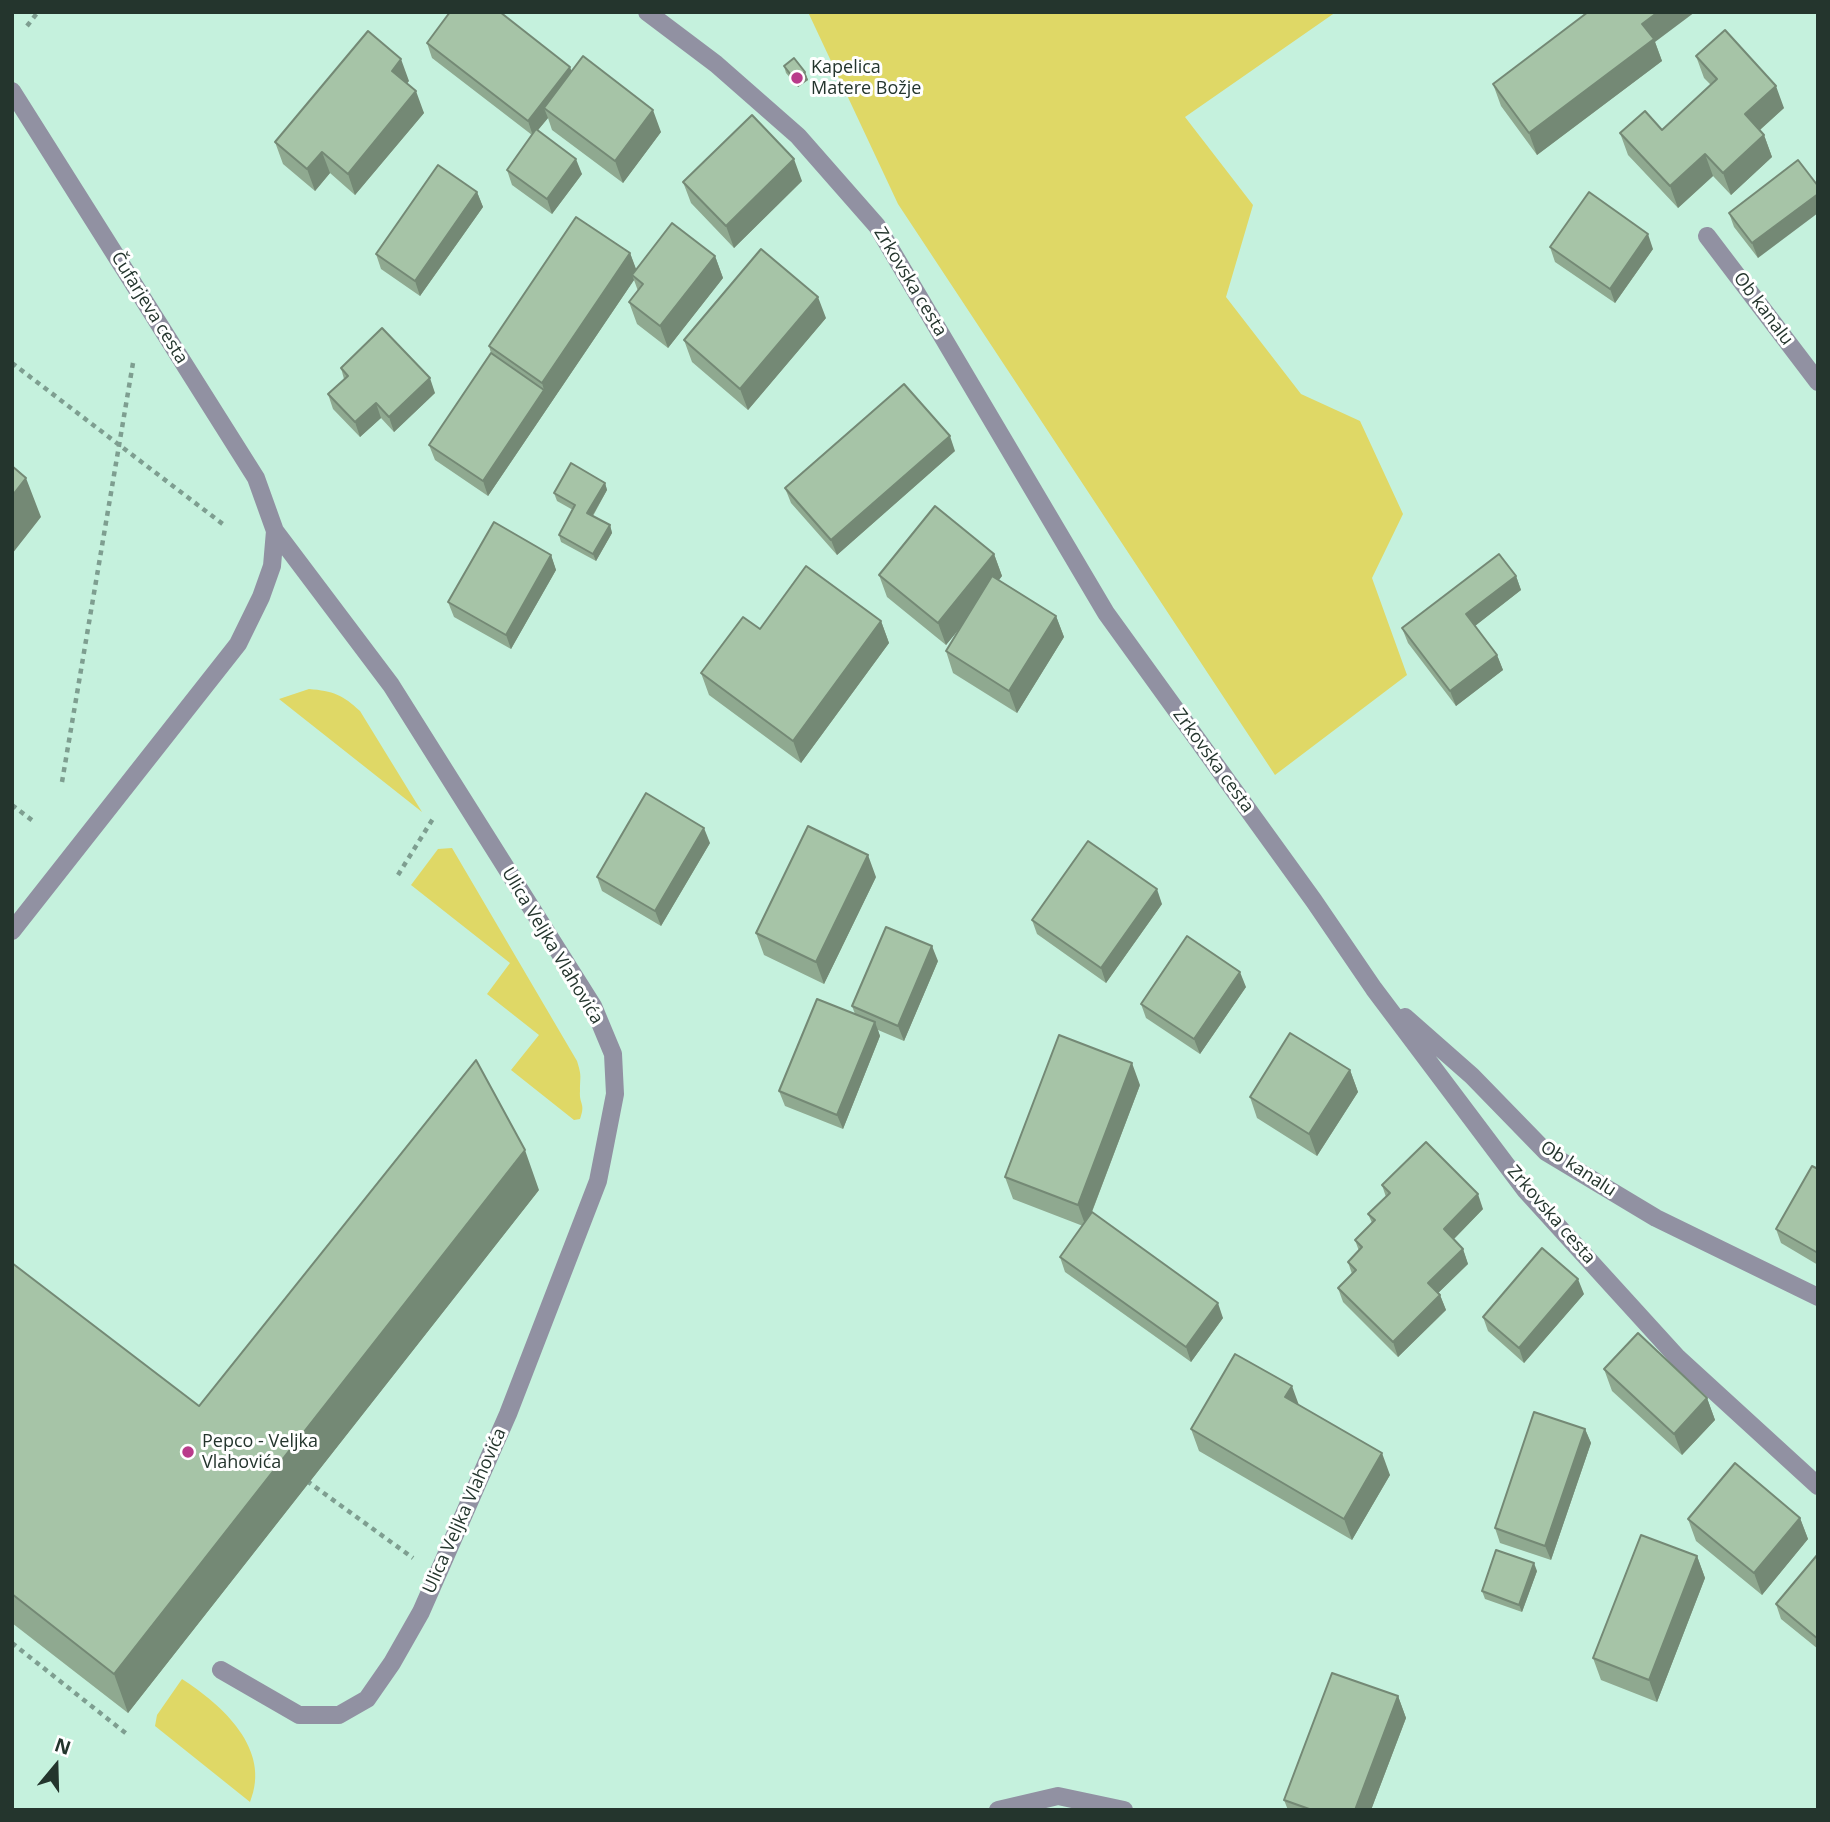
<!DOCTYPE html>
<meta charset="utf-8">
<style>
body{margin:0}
#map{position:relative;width:1830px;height:1822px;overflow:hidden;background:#c5f1dd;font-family:"Open Sans",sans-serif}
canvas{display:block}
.frame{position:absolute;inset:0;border:14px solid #24352d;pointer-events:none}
.north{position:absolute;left:21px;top:1731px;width:70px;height:70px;-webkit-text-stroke:5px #fff;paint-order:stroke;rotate:19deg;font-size:19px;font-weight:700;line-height:28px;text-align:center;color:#24352d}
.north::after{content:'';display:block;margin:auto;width:24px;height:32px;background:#24352d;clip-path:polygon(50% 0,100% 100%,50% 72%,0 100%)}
</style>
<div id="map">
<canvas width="1830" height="1822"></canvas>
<div class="frame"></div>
<div class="north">N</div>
</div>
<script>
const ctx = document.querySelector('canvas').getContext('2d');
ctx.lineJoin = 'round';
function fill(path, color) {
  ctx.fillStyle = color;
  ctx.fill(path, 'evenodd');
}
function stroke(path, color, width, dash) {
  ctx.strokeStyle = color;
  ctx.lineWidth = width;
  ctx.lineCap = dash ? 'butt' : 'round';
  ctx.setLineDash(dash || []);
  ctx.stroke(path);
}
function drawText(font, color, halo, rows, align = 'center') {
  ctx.font = font + ' "Open Sans",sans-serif';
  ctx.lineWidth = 6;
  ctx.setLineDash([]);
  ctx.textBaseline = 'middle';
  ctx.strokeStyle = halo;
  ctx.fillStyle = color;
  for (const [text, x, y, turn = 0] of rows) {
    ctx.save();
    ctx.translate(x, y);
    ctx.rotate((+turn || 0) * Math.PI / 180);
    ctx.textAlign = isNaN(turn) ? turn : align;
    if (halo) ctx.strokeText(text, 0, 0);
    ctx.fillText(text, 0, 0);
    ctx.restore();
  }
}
fill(new Path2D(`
 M 808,12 L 1336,12 L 1185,117 L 1253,205 L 1226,297 L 1301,394 L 1360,421 L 1403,514 L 1372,578 L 1407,675 L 1275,775 L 898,204 Z
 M 309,689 C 333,691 343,695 360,711 L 422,812 L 279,699 Z
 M 452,848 L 577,1061 C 582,1077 580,1075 580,1091 C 579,1105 586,1103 580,1119 L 574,1120 L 511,1070 L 539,1035 L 487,994 L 510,963 L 411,885 L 438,849 Z
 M 182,1679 C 222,1705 272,1749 250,1802 L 155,1726 L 157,1715 Z`), '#dfd866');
stroke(new Path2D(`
 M 27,26 L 38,12
 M 12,363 L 224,525
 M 62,782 L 133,363
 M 12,805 L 33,821
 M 398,875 L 434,817
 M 307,1481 L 413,1558
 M 12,1643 L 128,1735`), '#7e9e90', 4.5, [5, 5]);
stroke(new Path2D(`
 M 647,12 L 716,64 L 798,136 L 877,226 L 1106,613 L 1314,901 L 1374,989 L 1526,1191 L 1678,1358 L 1818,1486
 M 12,91 L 256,478 L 275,531 L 391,685 L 593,1006 L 613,1054 L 615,1094 L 598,1181 L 508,1414 L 421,1612 L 392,1663 L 367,1699 L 339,1715 L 299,1715 L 221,1670
 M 1707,236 L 1818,382
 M 12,931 L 238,644 L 261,597 L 272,566 L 275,531
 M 1405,1017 L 1472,1076 L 1546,1152 L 1656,1218 L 1818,1297
 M 998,1810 L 1058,1796 L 1124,1810`), '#9191a2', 18);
fill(new Path2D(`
 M 500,13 L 572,71 L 661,132 L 623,183 L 552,130 L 548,118 L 538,130 L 582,174 L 552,214 L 512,185 L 507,170 L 532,135 L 432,58 L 427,43 Z
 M 1655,42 L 1662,61 L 1537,155 L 1501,106 L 1493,84 Z
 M 1696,56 L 1784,108 L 1760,130 L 1764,135 L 1772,157 L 1731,195 L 1713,176 L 1678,208 L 1628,155 L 1620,133 L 1662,130 L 1711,85 L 1704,78 Z
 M 784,66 L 805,72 L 808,80 L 798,87 L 786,73 Z
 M 409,81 L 407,83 L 424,113 L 355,195 L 330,173 L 315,191 L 283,164 L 275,142 Z
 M 1798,160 L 1758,258 L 1734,227 L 1729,213 Z
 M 802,181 L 734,248 L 691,203 L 683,182 Z
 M 477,192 L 483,207 L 420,296 L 381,269 L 376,254 Z
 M 1550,247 L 1653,249 L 1615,303 L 1555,262 Z
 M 630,253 L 636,270 L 715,256 L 723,278 L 668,348 L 637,324 L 629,302 L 638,291 L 634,280 L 488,496 L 435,460 L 429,445 L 491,353 L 489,346 Z
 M 826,318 L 748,410 L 692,362 L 684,340 Z
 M 341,368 L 435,393 L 394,432 L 381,418 L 360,437 L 333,409 L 328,394 L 344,379 Z
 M 955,451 L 837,555 L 791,503 L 785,488 Z
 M 605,483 L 607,490 L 593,516 L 610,525 L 612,533 L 596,561 L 561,542 L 559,535 L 573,510 L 557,501 L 554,493 Z
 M 994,554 L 1002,576 L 999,580 L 1056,616 L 1064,637 L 1017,713 L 953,673 L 946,651 L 960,628 L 946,645 L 887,597 L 879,575 Z
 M 551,555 L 556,570 L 511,649 L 454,617 L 448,602 Z
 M 1516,576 L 1521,590 L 1475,626 L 1497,655 L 1503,670 L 1456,706 L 1408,643 L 1402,628 Z
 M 881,621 L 889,643 L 801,763 L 709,695 L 701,673 L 760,629 Z
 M 710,843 L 661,926 L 602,891 L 597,877 Z
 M 876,877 L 824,984 L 764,955 L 756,933 Z
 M 1162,904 L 1106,983 L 1037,934 L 1032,920 Z
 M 938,961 L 904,1041 L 878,1030 L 880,1036 L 843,1129 L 785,1106 L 779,1091 L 855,1014 L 852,1006 Z
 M 1246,987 L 1200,1054 L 1146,1018 L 1141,1004 Z
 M 1350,1070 L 1358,1092 L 1317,1156 L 1257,1118 L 1250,1097 Z
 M 1140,1085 L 1092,1212 L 1223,1318 L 1191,1362 L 1065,1272 L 1060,1257 L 1083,1226 L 1013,1199 L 1005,1177 Z
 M 1818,1169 L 1818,1265 L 1781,1243 L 1776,1229 Z
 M 1382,1185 L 1483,1209 L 1454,1239 L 1463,1249 L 1468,1264 L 1438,1293 L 1440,1295 L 1446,1310 L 1398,1357 L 1343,1302 L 1338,1288 L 1352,1274 L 1348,1262 L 1359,1251 L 1355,1240 L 1372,1223 L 1368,1214 L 1386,1197 Z
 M 539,1190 L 128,1713 L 12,1623 L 12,1263 L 199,1406 Z
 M 1584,1294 L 1524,1363 L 1488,1331 L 1483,1317 Z
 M 1604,1369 L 1707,1398 L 1715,1420 L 1682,1455 L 1612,1391 Z
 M 1299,1405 L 1390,1475 L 1352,1540 L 1199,1451 L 1191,1429 Z
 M 1585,1429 L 1591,1443 L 1551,1560 L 1500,1543 L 1495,1528 Z
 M 1800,1518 L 1808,1539 L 1762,1595 L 1696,1541 L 1688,1519 Z
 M 1818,1554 L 1818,1649 L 1781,1619 L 1776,1604 Z
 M 1697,1556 L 1705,1578 L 1657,1702 L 1601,1680 L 1593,1658 Z
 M 1537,1571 L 1522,1612 L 1485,1599 L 1482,1591 Z
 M 1398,1696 L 1406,1718 L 1371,1810 L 1288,1810 L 1284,1800 Z`), '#8fa990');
fill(new Path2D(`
 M 1658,12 L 1695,12 L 1655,42 L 1662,61 L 1537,155 L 1529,133 L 1642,24 Z
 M 401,59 L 409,81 L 400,92 L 392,71 Z
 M 570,67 L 576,82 L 544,108 L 548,118 L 533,136 L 528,121 Z
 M 805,72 L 808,80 L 798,87 L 795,80 Z
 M 1776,86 L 1784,108 L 1753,136 L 1745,114 Z
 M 416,91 L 424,113 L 355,195 L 348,174 Z
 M 653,110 L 661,132 L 623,183 L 615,161 Z
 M 1764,135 L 1772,157 L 1731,195 L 1723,173 Z
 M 322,152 L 330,173 L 315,191 L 307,169 Z
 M 1705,154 L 1713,176 L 1678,208 L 1670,186 Z
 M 576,159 L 582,174 L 552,214 L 547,199 Z
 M 794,159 L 802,181 L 734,248 L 726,226 Z
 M 477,192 L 483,207 L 420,296 L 415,281 Z
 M 1818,194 L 1818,213 L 1758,258 L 1752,243 Z
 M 1648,234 L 1653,249 L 1615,303 L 1610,289 Z
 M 630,253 L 638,274 L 632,275 L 634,280 L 488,496 L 483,481 L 544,390 L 542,383 Z
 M 715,256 L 723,278 L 668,348 L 660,326 Z
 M 818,297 L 826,318 L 748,410 L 740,389 Z
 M 430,378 L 435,393 L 394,432 L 389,417 Z
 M 376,403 L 381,418 L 360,437 L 355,422 Z
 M 950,436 L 955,451 L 837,555 L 831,540 Z
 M 26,478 L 41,517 L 12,554 L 12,496 Z
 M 605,483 L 607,490 L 590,520 L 587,513 Z
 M 610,525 L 612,533 L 596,561 L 593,554 Z
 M 994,554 L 1002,576 L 946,645 L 938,623 Z
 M 551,555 L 556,570 L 511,649 L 506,635 Z
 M 1516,576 L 1521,590 L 1471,629 L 1466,614 Z
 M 1056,616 L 1064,637 L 1017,713 L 1009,691 Z
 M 881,621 L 889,643 L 801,763 L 793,741 Z
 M 1497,655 L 1503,670 L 1456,706 L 1450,691 Z
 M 704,828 L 710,843 L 661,926 L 655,911 Z
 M 868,855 L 876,877 L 824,984 L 816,962 Z
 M 1157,889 L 1162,904 L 1106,983 L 1101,968 Z
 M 932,946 L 938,961 L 904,1041 L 898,1026 Z
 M 1240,972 L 1246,987 L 1200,1054 L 1194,1039 Z
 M 875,1022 L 880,1036 L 843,1129 L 837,1115 Z
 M 1132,1063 L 1140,1085 L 1086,1227 L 1078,1205 Z
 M 1350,1070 L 1358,1092 L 1317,1156 L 1309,1134 Z
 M 525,1150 L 539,1190 L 128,1713 L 114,1674 Z
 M 1478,1194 L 1483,1209 L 1449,1244 L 1444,1229 Z
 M 1463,1249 L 1468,1264 L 1433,1298 L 1428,1283 Z
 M 1578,1279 L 1584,1294 L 1524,1363 L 1519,1348 Z
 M 1440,1295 L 1446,1310 L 1398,1357 L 1393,1342 Z
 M 1218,1303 L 1223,1318 L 1191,1362 L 1186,1347 Z
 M 1292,1386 L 1300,1408 L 1285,1397 Z
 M 1707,1398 L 1715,1420 L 1682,1455 L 1674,1434 Z
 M 1585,1429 L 1591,1443 L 1551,1560 L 1545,1546 Z
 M 1382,1453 L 1390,1475 L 1352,1540 L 1344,1519 Z
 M 1800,1518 L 1808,1539 L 1762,1595 L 1754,1573 Z
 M 1697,1556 L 1705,1578 L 1657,1702 L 1649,1680 Z
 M 1534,1563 L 1537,1571 L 1522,1612 L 1519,1605 Z
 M 1398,1696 L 1406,1718 L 1371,1810 L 1355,1810 Z`), '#748975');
const building = new Path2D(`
 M 450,12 L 500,12 L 570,67 L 528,121 L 427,43 Z
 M 1588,12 L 1658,12 L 1642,24 L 1654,39 L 1529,133 L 1493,84 Z
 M 1725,30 L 1776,86 L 1745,114 L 1764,135 L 1723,173 L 1705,154 L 1670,186 L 1620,133 L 1645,111 L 1662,130 L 1717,79 L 1696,56 Z
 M 368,31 L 401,59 L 392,71 L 416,91 L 348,174 L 322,152 L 307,169 L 275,142 Z
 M 583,56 L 653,110 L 615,161 L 544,108 Z
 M 794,58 L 805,72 L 795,80 L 784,66 Z
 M 752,115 L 794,159 L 726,226 L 683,182 Z
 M 536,129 L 576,159 L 547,199 L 507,170 Z
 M 1798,160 L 1818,186 L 1818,194 L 1752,243 L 1729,213 Z
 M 438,165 L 477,192 L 415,281 L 376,254 Z
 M 1589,192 L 1648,234 L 1610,289 L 1550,247 Z
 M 576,217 L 630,253 L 542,383 L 489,346 Z
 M 672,223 L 715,256 L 660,326 L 629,302 L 643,284 L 632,275 Z
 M 761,249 L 818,297 L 740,389 L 684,340 Z
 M 382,328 L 430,378 L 389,417 L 376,403 L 355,422 L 328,394 L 348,376 L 341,368 Z
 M 491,353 L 544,390 L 483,481 L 429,445 Z
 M 904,384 L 950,436 L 831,540 L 785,488 Z
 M 571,463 L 605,483 L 587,513 L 610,525 L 593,554 L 559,535 L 575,505 L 554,493 Z
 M 12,466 L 26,478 L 12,496 Z
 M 935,506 L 994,554 L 938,623 L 879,575 Z
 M 494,522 L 551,555 L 506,635 L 448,602 Z
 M 1499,554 L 1516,576 L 1466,614 L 1497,655 L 1450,691 L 1402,628 Z
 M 806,566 L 881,621 L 793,741 L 701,673 L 743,617 L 760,629 Z
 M 992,576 L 1056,616 L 1009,691 L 946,651 Z
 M 646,793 L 704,828 L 655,911 L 597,877 Z
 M 808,826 L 868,855 L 816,962 L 756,933 Z
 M 1088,841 L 1157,889 L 1101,968 L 1032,920 Z
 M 886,927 L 932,946 L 898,1026 L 852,1006 Z
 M 1187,936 L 1240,972 L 1194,1039 L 1141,1004 Z
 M 817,999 L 875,1022 L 837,1115 L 779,1091 Z
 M 1290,1033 L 1350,1070 L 1309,1134 L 1250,1097 Z
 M 1059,1035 L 1132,1063 L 1078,1205 L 1005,1177 Z
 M 476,1060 L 525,1150 L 114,1674 L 12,1594 L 12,1263 L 199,1406 Z
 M 1426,1142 L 1478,1194 L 1444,1229 L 1463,1249 L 1428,1283 L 1440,1295 L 1393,1342 L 1338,1288 L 1356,1270 L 1348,1262 L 1362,1247 L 1355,1240 L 1375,1220 L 1368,1214 L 1390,1193 L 1382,1185 Z
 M 1812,1166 L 1818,1169 L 1818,1253 L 1776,1229 Z
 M 1092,1212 L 1218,1303 L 1186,1347 L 1060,1257 Z
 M 1542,1248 L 1578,1279 L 1519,1348 L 1483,1317 Z
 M 1638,1333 L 1707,1398 L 1674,1434 L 1604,1369 Z
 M 1235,1354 L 1292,1386 L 1285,1397 L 1382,1453 L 1344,1519 L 1191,1429 Z
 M 1534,1412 L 1585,1429 L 1545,1546 L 1495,1528 Z
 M 1735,1463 L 1800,1518 L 1754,1573 L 1688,1519 Z
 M 1641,1535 L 1697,1556 L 1649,1680 L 1593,1658 Z
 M 1496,1550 L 1534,1563 L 1519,1605 L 1482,1591 Z
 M 1818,1554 L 1818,1639 L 1776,1604 Z
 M 1332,1673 L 1398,1696 L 1355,1810 L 1312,1810 L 1284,1800 Z`);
fill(building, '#a6c4a7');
stroke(building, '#748975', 2);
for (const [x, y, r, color] of [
 [797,78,7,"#b93b8b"],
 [188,1452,7,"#b93b8b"]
]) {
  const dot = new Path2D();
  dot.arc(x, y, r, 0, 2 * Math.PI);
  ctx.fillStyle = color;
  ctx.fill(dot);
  stroke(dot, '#fff', 2.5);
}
drawText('18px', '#24352d', '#fff', [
 ["Kapelica",811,68],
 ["Matere Božje",811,89],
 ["Pepco - Veljka",202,1442],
 ["Vlahovića",202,1463]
], 'left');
drawText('18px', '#24352d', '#fff', [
 ["Zrkovska cesta",910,282,59],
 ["Čufarjeva cesta",149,308,58],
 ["Ob kanalu",1763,309,53],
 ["Zrkovska cesta",1213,761,54],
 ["Ulica Veljka Vlahovića",552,946,59],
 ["Ob kanalu",1578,1169,33],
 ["Zrkovska cesta",1551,1215,49],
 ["Ulica Veljka Vlahovića",465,1511,-66]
]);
</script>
